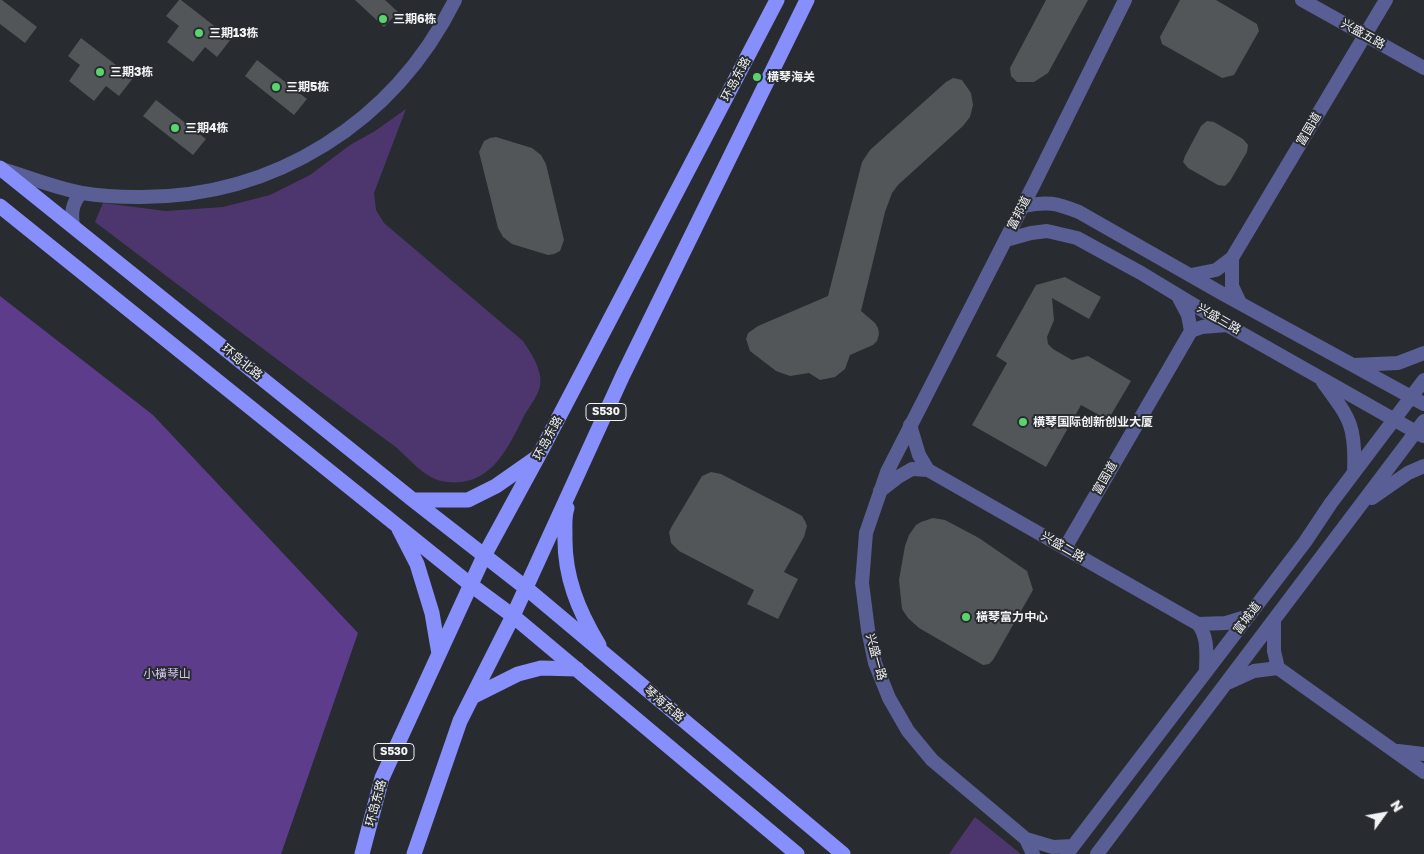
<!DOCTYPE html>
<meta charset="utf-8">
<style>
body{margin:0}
#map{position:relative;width:1424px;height:854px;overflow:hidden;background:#282b2f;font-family:"Golos Text",sans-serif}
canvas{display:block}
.north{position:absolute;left:1359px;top:789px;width:50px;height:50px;-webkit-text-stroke:4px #282b2f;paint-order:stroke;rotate:58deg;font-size:14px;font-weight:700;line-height:20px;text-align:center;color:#f1f3f5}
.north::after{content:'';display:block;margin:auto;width:18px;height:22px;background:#f1f3f5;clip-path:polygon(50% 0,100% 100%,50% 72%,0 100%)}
</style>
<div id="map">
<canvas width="1424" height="854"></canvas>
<div class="north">N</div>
</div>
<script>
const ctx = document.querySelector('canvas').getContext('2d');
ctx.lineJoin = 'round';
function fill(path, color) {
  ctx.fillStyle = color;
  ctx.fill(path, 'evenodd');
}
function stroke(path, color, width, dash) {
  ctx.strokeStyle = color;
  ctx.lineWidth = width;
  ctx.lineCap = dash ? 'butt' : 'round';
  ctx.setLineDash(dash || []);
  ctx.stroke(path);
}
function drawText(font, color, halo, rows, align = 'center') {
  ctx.font = font + ' "Golos Text","Noto Sans SC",sans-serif';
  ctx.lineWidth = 4;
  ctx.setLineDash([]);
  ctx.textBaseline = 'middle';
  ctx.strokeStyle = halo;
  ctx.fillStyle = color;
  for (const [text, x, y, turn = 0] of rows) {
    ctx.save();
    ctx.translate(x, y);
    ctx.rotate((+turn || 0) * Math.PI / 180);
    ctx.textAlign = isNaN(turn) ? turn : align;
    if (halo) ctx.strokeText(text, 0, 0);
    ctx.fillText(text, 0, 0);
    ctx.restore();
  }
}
fill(new Path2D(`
 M 406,109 L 374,193 L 376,210 L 384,223 L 523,341 C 531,353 543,370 540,386 C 538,396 529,407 524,416 C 508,448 491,487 447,482 C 423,480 408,455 389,442 C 290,370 193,296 95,222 L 103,203 L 166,211 L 223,207 L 270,195 L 310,175 L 350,145 L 375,131 Z
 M 975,817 L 1021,854 L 949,854 Z`), '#4c366d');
fill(new Path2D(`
 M 0,296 L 153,415 L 358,633 L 281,854 L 0,854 Z`), '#5d3c8c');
fill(new Path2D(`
 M 0,0 L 2,0 L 37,27 L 25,43 L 0,24 Z
 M 179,0 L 181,0 L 231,39 L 217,57 L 205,47 L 193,62 L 167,42 L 179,26 L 166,16 Z
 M 355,0 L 385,0 L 398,12 L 384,27 Z
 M 1046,0 L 1088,0 L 1048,73 L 1034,82 L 1017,82 L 1011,76 L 1010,68 Z
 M 1180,0 L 1216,0 L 1257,24 L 1259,31 L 1234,75 L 1222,78 L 1162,44 L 1160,37 Z
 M 81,38 L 133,78 L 119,96 L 106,86 L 94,101 L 69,81 L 80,65 L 68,56 Z
 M 257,60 L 307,99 L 294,115 L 245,76 Z
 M 953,78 L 962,80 L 971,93 L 973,105 L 970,117 L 963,126 L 898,185 L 892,193 L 885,212 L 861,311 L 875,323 L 878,328 L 879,334 L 877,341 L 873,345 L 850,355 L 845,369 L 835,377 L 820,380 L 809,373 L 790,376 L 776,371 L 750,351 L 746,339 L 748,333 L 758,326 L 828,296 L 862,162 L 870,150 L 946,82 Z
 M 156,100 L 206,139 L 193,155 L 143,116 Z
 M 1207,121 L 1214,122 L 1243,139 L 1248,145 L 1247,152 L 1230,181 L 1225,186 L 1218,185 L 1188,168 L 1183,162 L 1185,156 L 1201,126 Z
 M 496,137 L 532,148 L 541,155 L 546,164 L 564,240 L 560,251 L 554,254 L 548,255 L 512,244 L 503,237 L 498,228 L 479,152 L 484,141 L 490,138 Z
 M 1065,277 L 1101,297 L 1089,319 L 1052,298 L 1054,320 L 1047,337 L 1048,344 L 1053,349 L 1072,360 L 1088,356 L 1131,381 L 1108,420 L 1081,405 L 1046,467 L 972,425 L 1007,363 L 996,356 L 1036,285 Z
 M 711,472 L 721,474 L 793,511 L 802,516 L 805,521 L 807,526 L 804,537 L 784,572 L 798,579 L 778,619 L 747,604 L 754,590 L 679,551 L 671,543 L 669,532 L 672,526 L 702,476 Z
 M 933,518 L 945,520 L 979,538 L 1027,571 L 1033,590 L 993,660 L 989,664 L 983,665 L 919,628 L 908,618 L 902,609 L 899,580 L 905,546 L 909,535 L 916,525 L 921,522 Z`), '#525659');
stroke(new Path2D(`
 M 1302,0 L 1424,68
 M 2,169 C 28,177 55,188 82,193 C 100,196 120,197 138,197 C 275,198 394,122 455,0
 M 1023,206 C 1048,201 1056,203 1079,212 L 1223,294 L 1424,404
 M 73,226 C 71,212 72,204 81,193
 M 1006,240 L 1031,233 L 1047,231 L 1077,238 L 1141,273 L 1227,325 L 1423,436
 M 1232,258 L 1386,0
 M 1191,275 L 1216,270 L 1232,258 L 1232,286 L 1240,303
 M 1178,296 L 1188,315 L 1191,331 L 1202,327 L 1227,325
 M 1354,365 L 1398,363 L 1424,353
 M 1323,382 C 1350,419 1356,425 1354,472
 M 910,425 L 919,455 L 928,470
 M 880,491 L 898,477 L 912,469 L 928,470 L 1198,624 C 1209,638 1206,655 1206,672
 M 1372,498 L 1408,473 L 1424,466
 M 1065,548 L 1191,331
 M 1274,620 L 1274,651 L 1278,668
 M 1198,624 L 1226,623 L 1249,616
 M 1230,682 L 1254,671 L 1278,668 L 1424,772
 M 1398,751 L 1424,754
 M 1026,839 L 932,760 L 908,731 L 889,698 L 875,663 L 868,630 L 862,583 L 866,533 L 887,472 L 1035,182 L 1125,0
 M 1033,854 L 1026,839 L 1053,847 L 1073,846
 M 1067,854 L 1305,542 L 1331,503 L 1424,380
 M 1097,854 L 1424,421`), '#595e94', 14);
stroke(new Path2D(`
 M 0,168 L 413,500 L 526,588 L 843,854
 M 0,206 L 471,585 L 513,616 L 797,854
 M 413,500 L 468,500 L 496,486 L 536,458
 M 567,508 C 564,516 565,526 565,535 C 564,576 578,610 599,645
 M 399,529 L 417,564 L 432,613 L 439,654
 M 472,697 L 518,674 L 541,668 L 577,669
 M 362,854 L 382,778 L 484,556 L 539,455 L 777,0
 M 414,854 L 460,721 L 513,616 L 623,375 L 807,0`), '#878ffd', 15);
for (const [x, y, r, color] of [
 [383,19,5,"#5ad56e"],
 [199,33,5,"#5ad56e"],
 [100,72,5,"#5ad56e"],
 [757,77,5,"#5ad56e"],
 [276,87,5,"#5ad56e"],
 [175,128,5,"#5ad56e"],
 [1023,422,5,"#5ad56e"],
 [966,617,5,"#5ad56e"]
]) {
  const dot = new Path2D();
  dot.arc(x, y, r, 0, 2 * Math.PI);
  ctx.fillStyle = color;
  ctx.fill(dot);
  stroke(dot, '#282b2f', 2);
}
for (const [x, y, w] of [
 [606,412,40],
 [394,752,40]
]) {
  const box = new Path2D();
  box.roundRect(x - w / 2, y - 8.5, w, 17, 4);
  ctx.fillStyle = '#282b2f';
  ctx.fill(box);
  stroke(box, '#f1f3f5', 1);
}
drawText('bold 11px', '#f1f3f5', null, [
 ["S530",606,412],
 ["S530",394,752]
]);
drawText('bold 12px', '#f1f3f5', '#282b2f', [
 ["三期6栋",393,19],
 ["三期13栋",209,33],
 ["三期3栋",110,72],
 ["横琴海关",767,77],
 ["三期5栋",286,87],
 ["三期4栋",185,128],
 ["横琴国际创新创业大厦",1033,422],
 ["橫琴富力中心",976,617]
], 'left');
drawText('12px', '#f1f3f5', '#282b2f', [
 ["兴盛五路",1363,34,29],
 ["环岛东路",736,79,-62],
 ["富国道",1309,129,-59],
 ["富邦道",1019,213,-63],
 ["兴盛三路",1219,319,30],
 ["环岛北路",242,362,39],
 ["环岛东路",548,438,-62],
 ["富国道",1105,478,-60],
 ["兴盛二路",1063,547,30],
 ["富城道",1247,618,-53],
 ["兴盛一路",876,657,75],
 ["琴海东路",664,704,40],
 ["环岛东路",376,803,-75]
]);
drawText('12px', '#d3c4f1', '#282b2f', [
 ["小橫琴山",167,674]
]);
</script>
